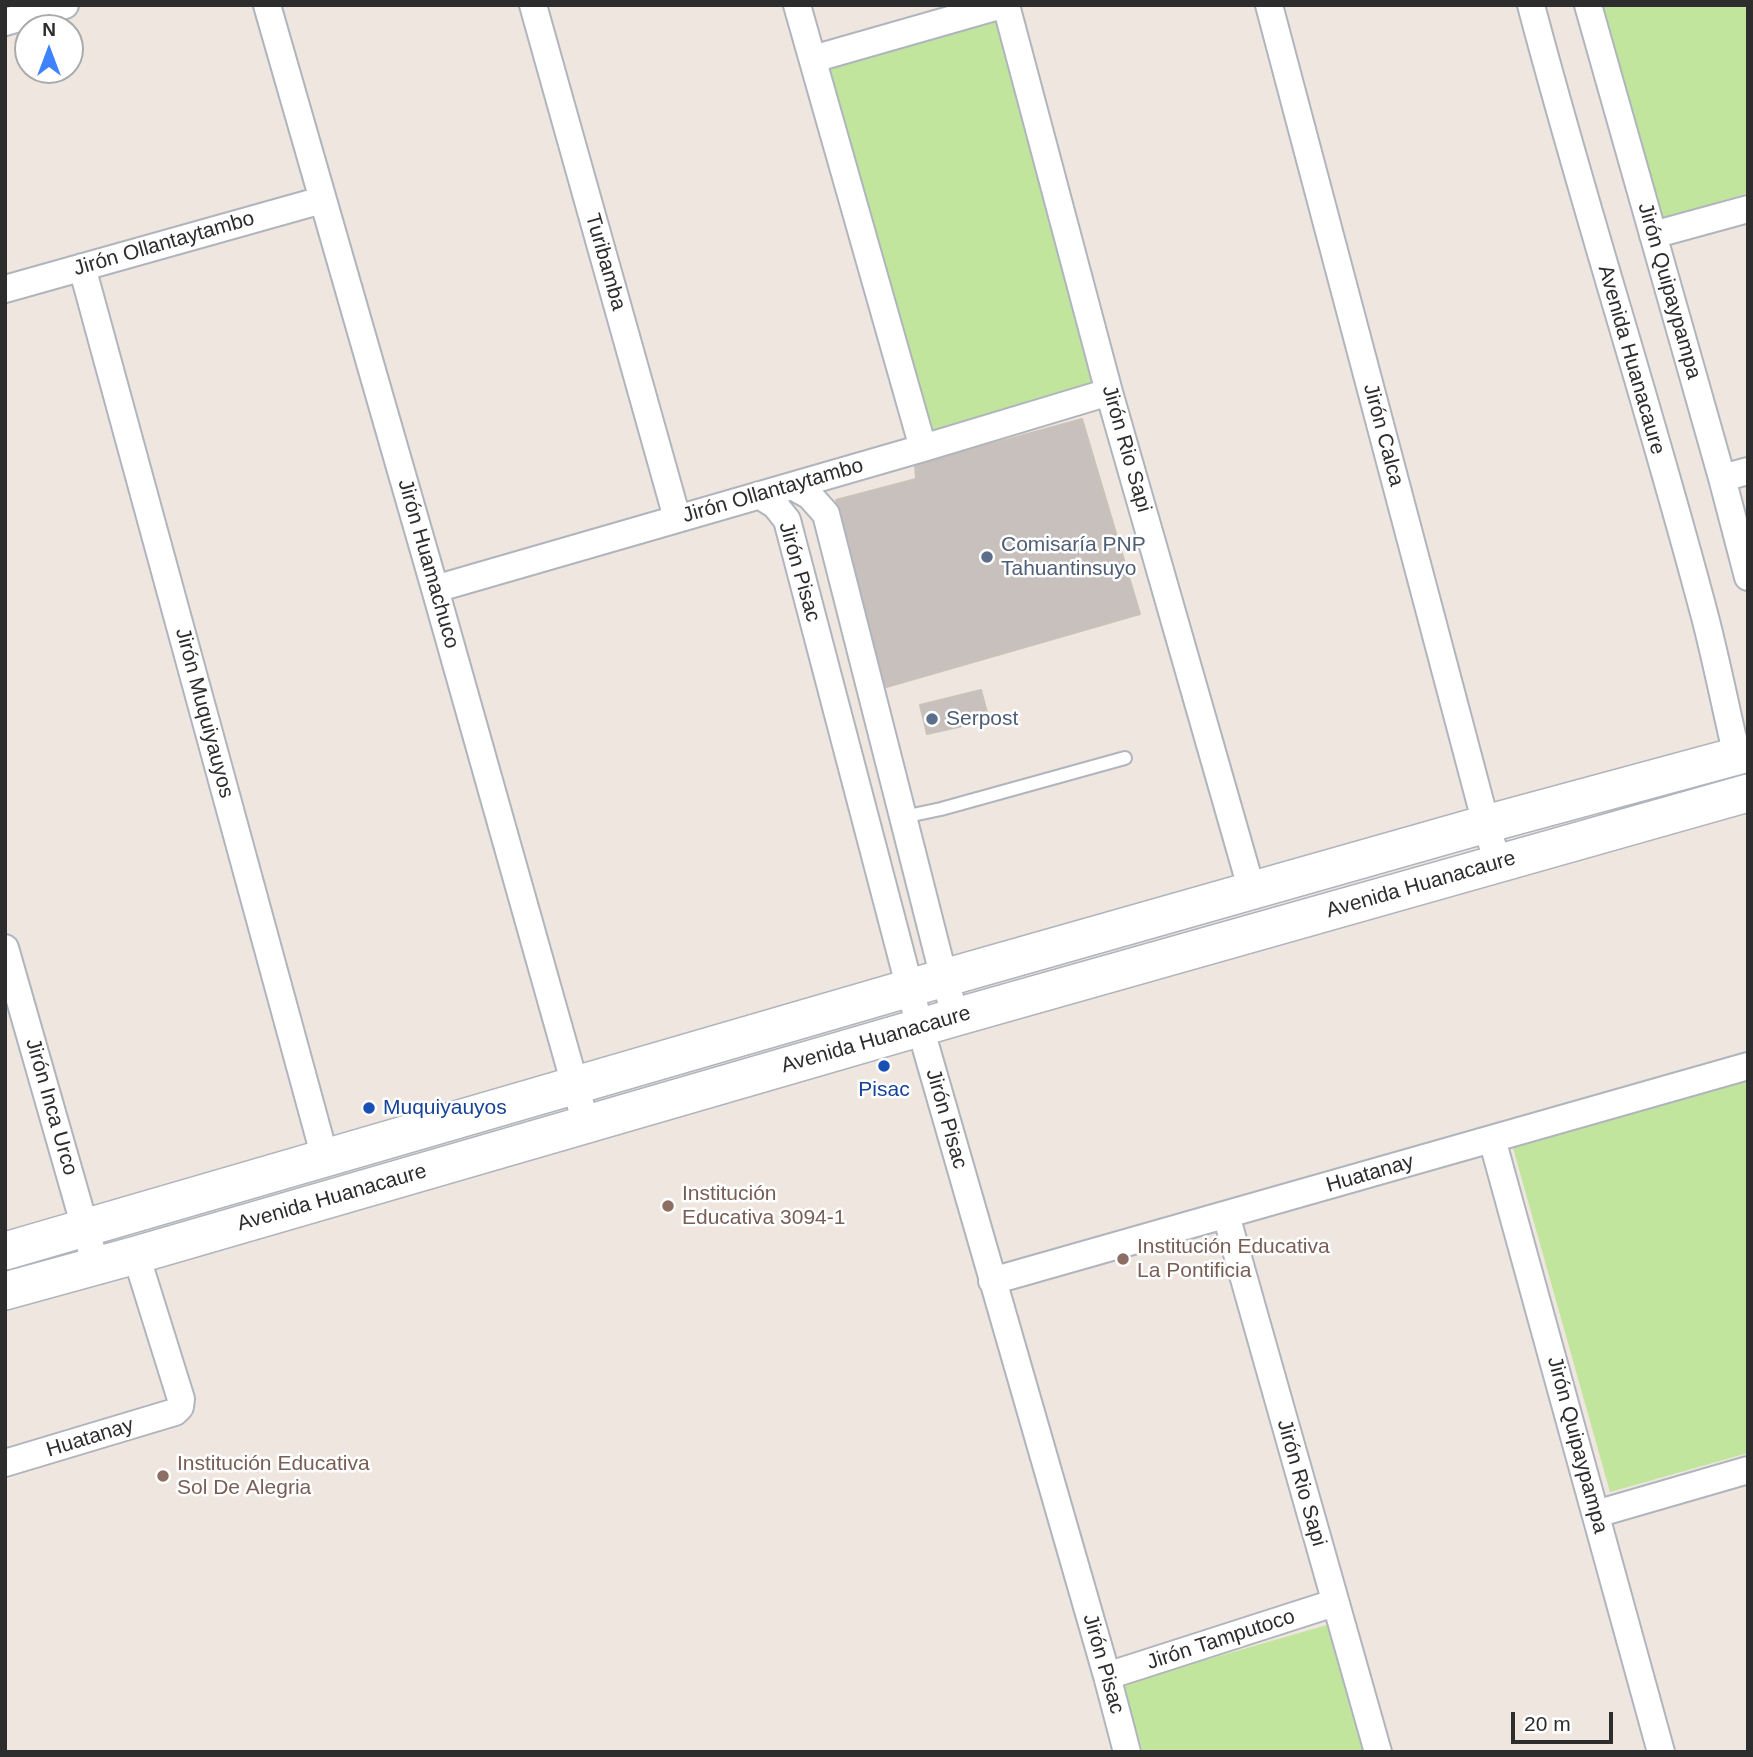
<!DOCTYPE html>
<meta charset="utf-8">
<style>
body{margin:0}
#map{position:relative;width:1753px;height:1757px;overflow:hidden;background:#efe6e0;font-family:Arial,sans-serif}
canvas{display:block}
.frame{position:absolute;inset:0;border:7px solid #2d2d2d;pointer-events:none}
.north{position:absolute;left:14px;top:14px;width:70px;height:70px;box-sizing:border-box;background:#fff;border:2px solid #ababab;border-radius:50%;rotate:0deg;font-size:19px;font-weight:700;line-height:28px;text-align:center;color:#2d2d2d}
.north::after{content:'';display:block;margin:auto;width:24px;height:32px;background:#3e82fd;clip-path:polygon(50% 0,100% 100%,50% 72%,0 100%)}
.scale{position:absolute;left:1511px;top:1712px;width:102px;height:32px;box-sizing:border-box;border:4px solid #2d2d2d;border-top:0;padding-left:9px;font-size:21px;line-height:24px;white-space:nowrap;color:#2d2d2d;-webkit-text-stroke:5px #fff;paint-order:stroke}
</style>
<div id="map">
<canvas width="1753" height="1757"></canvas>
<div class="frame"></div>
<div class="north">N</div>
<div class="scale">20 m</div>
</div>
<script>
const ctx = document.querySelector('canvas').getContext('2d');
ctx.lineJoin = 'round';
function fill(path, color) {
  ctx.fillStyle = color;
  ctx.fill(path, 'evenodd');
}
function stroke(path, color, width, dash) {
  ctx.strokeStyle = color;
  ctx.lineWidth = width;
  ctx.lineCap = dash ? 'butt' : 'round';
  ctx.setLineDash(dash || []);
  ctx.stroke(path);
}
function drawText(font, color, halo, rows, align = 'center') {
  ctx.font = font + ' Arial,sans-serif';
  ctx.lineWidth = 5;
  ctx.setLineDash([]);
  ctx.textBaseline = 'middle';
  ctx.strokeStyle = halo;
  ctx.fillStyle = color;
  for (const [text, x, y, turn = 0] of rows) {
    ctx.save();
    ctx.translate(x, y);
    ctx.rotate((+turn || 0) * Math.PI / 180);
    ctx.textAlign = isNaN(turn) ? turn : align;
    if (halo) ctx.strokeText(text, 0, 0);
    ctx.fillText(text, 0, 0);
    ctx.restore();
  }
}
fill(new Path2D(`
 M 1603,5 L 1748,5 L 1748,193 L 1663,218 Z
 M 1000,21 L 1098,384 L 931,431 L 826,68 Z
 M 1748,1081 L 1748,1453 L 1610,1492 L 1513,1148 Z
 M 1327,1625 L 1364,1752 L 1143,1752 L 1122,1684 Z`), '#c1e59c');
const building = new Path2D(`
 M 1082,419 L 1140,614 L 883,688 L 836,500 L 916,479 L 915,465 Z
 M 981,690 L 989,720 L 927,734 L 920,705 Z`);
fill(building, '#c7c0bc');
stroke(building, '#cac1b9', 2);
const lane = new Path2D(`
 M 903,817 L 941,809 L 1125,758`);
const street = new Path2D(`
 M 267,5 L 435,589 L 586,1124
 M 533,5 L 677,518
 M 797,5 L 923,448
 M 1006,5 L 1109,392 L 1252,891
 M 1269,5 L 1486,824 L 1498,864
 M 1531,5 C 1585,210 1651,412 1705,617 C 1717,663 1726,710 1737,756
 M 1588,5 L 1722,478 L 1748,577
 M 5,22 L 65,5
 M 813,59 L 1002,5
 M 1653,235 L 1748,209
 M 82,267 L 325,1158
 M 5,289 L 322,200
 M 1722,478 L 1748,471
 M 792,486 L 810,496 L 826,514 L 944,978 L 956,1017
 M 759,495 L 775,505 L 787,520 L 920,1027 L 1107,1676 L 1127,1752
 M 435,589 L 923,448 L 1109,392
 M 5,948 L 96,1266
 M 1492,1139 L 1661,1752
 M 1226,1215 L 1378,1752
 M 992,1281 L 1748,1066
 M 5,1463 L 175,1412 L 180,1407 L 181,1399 L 136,1255
 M 1596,1514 L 1748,1470
 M 1107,1676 L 1334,1603`);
const secondary = new Path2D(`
 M 5,1251 L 944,978 L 1486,824 L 1748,753
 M 5,1291 L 136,1255 L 956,1017 L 1748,793`);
stroke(lane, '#b0b5bd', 16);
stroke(street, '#b0b5bd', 30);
stroke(secondary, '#b0b5bd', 40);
stroke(lane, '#fff', 12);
stroke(street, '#fff', 26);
stroke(secondary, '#fff', 37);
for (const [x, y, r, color] of [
 [987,557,7,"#5c6f8a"],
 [932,719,7,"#5c6f8a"],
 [884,1066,7,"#1a4fb4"],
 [369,1108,7,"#1a4fb4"],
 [668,1206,7,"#8d6e63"],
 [1123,1259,7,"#8d6e63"],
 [163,1476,7,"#8d6e63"]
]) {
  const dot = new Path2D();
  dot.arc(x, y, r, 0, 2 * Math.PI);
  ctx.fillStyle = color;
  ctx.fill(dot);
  stroke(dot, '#fff', 2.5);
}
drawText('21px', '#2d2d2d', '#fff', [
 ["Jirón Ollantaytambo",164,244,-16],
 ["Turibamba",605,262,74],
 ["Jirón Quipaypampa",1669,291,74],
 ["Avenida Huanacaure",1631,360,74],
 ["Jirón Calca",1383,435,75],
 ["Jirón Rio Sapi",1126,449,74],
 ["Jirón Ollantaytambo",773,491,-16],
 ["Jirón Huamachuco",428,564,74],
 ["Jirón Pisac",799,572,74],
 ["Jirón Muquiyauyos",204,713,75],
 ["Avenida Huanacaure",1421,885,-16],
 ["Avenida Huanacaure",876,1040,-16],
 ["Jirón Inca Urco",51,1107,74],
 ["Jirón Pisac",946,1119,74],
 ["Huatanay",1370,1174,-16],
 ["Avenida Huanacaure",332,1198,-16],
 ["Huatanay",90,1438,-17],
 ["Jirón Quipaypampa",1577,1445,75],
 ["Jirón Rio Sapi",1301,1483,74],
 ["Jirón Tamputoco",1221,1640,-18],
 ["Jirón Pisac",1103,1664,74]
]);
drawText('21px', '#4e5e75', '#fff', [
 ["Comisaría PNP",1001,545],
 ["Tahuantinsuyo",1001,569],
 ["Serpost",946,719]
], 'left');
drawText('21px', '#164399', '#fff', [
 ["Pisac",884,1090],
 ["Muquiyauyos",383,1108,"left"]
]);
drawText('21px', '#785e54', '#fff', [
 ["Institución",682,1194],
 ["Educativa 3094-1",682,1218],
 ["Institución Educativa",1137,1247],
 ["La Pontificia",1137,1271],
 ["Institución Educativa",177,1464],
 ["Sol De Alegria",177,1488]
], 'left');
</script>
